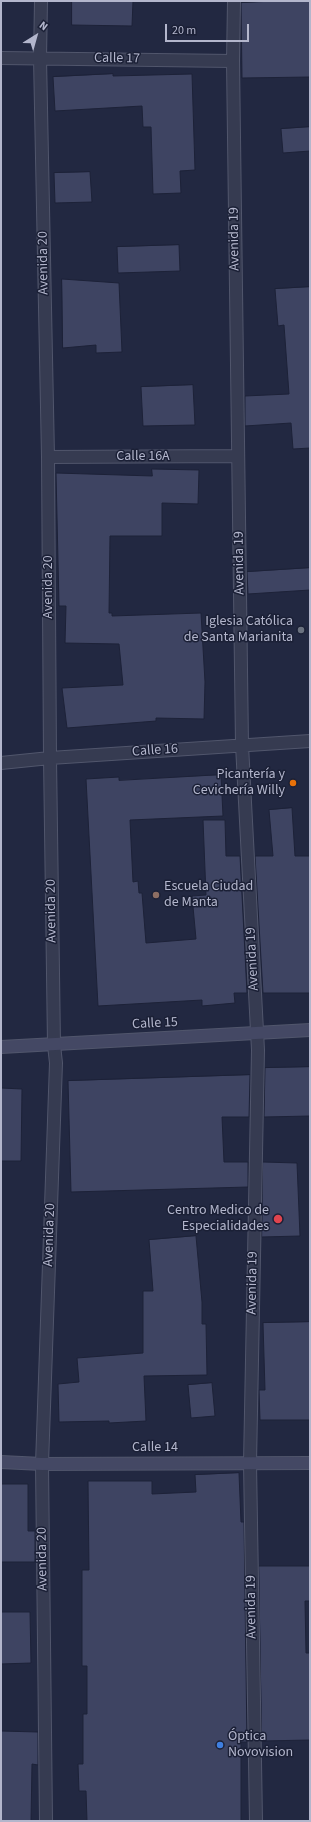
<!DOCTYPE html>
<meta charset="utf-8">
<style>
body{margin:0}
#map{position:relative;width:311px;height:1822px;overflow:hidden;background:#222841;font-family:"Source Sans 3",sans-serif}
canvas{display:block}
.frame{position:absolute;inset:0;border:2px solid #b3b6cc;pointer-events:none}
.north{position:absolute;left:16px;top:16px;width:40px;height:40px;-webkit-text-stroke:3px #1b2036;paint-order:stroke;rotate:37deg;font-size:11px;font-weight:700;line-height:16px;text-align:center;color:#b3b6cc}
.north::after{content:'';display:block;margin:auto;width:14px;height:18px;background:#b3b6cc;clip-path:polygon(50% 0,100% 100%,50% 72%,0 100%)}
.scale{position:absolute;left:165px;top:24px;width:84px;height:18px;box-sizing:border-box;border:2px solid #b3b6cc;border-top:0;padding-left:5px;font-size:12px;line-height:14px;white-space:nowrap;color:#b3b6cc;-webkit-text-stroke:3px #1b2036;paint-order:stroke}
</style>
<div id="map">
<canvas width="311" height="1822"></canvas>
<div class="frame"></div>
<div class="north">N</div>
<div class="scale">20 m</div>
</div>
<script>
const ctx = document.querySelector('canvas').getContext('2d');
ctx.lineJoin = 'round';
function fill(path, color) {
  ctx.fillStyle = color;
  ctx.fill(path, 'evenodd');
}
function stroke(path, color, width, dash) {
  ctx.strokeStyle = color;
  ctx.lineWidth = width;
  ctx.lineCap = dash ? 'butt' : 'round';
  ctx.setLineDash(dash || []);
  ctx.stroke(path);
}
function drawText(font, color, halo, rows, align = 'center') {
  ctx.font = font + ' "Source Sans 3",sans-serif';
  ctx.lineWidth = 3;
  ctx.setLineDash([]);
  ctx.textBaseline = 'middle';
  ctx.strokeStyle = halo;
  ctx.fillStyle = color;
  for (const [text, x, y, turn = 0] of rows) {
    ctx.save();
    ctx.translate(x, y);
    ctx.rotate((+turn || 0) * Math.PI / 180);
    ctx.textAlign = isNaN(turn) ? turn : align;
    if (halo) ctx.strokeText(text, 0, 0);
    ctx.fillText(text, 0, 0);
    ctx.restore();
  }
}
const building = new Path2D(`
 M 72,1 L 133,1 L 132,26 L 72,25 Z
 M 274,1 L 310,1 L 310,77 L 242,78 L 241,3 Z
 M 113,74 L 113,76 L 192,74 L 195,170 L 180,171 L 181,193 L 153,194 L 151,127 L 143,127 L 142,106 L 55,111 L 53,77 Z
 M 310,127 L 310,151 L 283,153 L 281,129 Z
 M 90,172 L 92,202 L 55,203 L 54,173 Z
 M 179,245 L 180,271 L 118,273 L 117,247 Z
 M 62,279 L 119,283 L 122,352 L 96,353 L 96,345 L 63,348 Z
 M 310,287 L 310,448 L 293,449 L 291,423 L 245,426 L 245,396 L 289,394 L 284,325 L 278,326 L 275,289 Z
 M 193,385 L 195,425 L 143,426 L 141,387 Z
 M 152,469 L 199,470 L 198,504 L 162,503 L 162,536 L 110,536 L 109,613 L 112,613 L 112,616 L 201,613 L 205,682 L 204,719 L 156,718 L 156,721 L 67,728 L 62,688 L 123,685 L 119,644 L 65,643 L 66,606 L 59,606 L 56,473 L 152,476 Z
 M 310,568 L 310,590 L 248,594 L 247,572 Z
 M 221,775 L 223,816 L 130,820 L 133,882 L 138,881 L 139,893 L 142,893 L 146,943 L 196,939 L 192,896 L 206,895 L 203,820 L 225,820 L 226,856 L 240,856 L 247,993 L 234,993 L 235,1003 L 202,1006 L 202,1000 L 98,1006 L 86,779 L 119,777 L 119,780 Z
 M 292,808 L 295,856 L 310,856 L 310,993 L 263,993 L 255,856 L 273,856 L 269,810 Z
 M 310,1067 L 310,1116 L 264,1117 L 265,1068 Z
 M 250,1075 L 249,1117 L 222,1117 L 224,1162 L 248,1162 L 248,1187 L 71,1192 L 68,1081 Z
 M 1,1088 L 22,1089 L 21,1161 L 1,1161 Z
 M 263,1162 L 297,1163 L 300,1236 L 262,1237 Z
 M 196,1236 L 202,1302 L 202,1324 L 206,1324 L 207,1375 L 144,1376 L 146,1421 L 109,1423 L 109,1421 L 59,1422 L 58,1384 L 79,1382 L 77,1358 L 143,1353 L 143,1291 L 153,1291 L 149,1240 Z
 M 310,1322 L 310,1420 L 260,1420 L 259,1390 L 265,1390 L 263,1323 Z
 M 212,1383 L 215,1416 L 191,1418 L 188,1385 Z
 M 239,1473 L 241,1522 L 244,1522 L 247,1742 L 241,1742 L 241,1821 L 87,1821 L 86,1791 L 79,1791 L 78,1764 L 83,1764 L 83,1714 L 87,1714 L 87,1666 L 82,1666 L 82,1570 L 89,1570 L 88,1481 L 152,1481 L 152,1494 L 196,1492 L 195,1475 Z
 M 1,1484 L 28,1484 L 28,1531 L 35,1531 L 35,1562 L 1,1562 Z
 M 259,1566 L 310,1566 L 310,1601 L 305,1601 L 306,1653 L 310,1653 L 310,1740 L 262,1741 Z
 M 1,1612 L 30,1612 L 31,1663 L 1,1664 Z
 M 1,1731 L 38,1732 L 38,1765 L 32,1764 L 31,1821 L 1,1821 Z`);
fill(building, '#3e4462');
stroke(building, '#1d2238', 1);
const street = new Path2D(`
 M 41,1 L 40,58 L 48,457 L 50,758 L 54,1045 L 56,1063 L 42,1464 L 46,1821
 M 234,1 L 233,61 L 242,745 L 258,1050 L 250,1463 L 256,1821
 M 1,58 L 233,61
 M 48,457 L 238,456
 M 1,763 L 50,758 L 310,741`);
const secondary = new Path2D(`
 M 1,1047 L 310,1030
 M 1,1462 L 42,1464 L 310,1463`);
stroke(street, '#51566c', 14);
stroke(secondary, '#51566c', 14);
stroke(street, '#363b51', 12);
stroke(secondary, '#444864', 12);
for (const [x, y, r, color] of [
 [301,630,4,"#6b7280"],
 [293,783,4,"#e8710a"],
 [156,895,4,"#8d6e63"],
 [278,1219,5,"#e0444e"],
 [220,1745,4,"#3f7fe0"]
]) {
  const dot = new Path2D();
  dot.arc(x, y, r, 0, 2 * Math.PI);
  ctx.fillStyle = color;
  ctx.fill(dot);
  stroke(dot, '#1b2036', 1.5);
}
drawText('14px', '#b3b6cc', '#1b2036', [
 ["Calle 17",117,59,1],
 ["Avenida 19",235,239,-91],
 ["Avenida 20",44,263,-91],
 ["Calle 16A",143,457],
 ["Avenida 19",240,563,-91],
 ["Avenida 20",49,587,-90],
 ["Calle 16",155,751,-4],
 ["Avenida 20",52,911,-91],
 ["Avenida 19",253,959,-93],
 ["Calle 15",155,1024,-3],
 ["Avenida 20",50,1235,-88],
 ["Avenida 19",253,1283,-89],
 ["Calle 14",155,1448],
 ["Avenida 20",43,1559,-91],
 ["Avenida 19",252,1607,-91]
]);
drawText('14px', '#b3b6cc', '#1b2036', [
 ["Iglesia Católica",293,622],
 ["de Santa Marianita",293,638],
 ["Picantería y",285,775],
 ["Cevichería Willy",285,791],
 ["Escuela Ciudad",164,887,"left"],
 ["de Manta",164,903,"left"],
 ["Centro Medico de",269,1211],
 ["Especialidades",269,1227],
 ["Óptica",228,1737,"left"],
 ["Novovision",228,1753,"left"]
], 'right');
</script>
